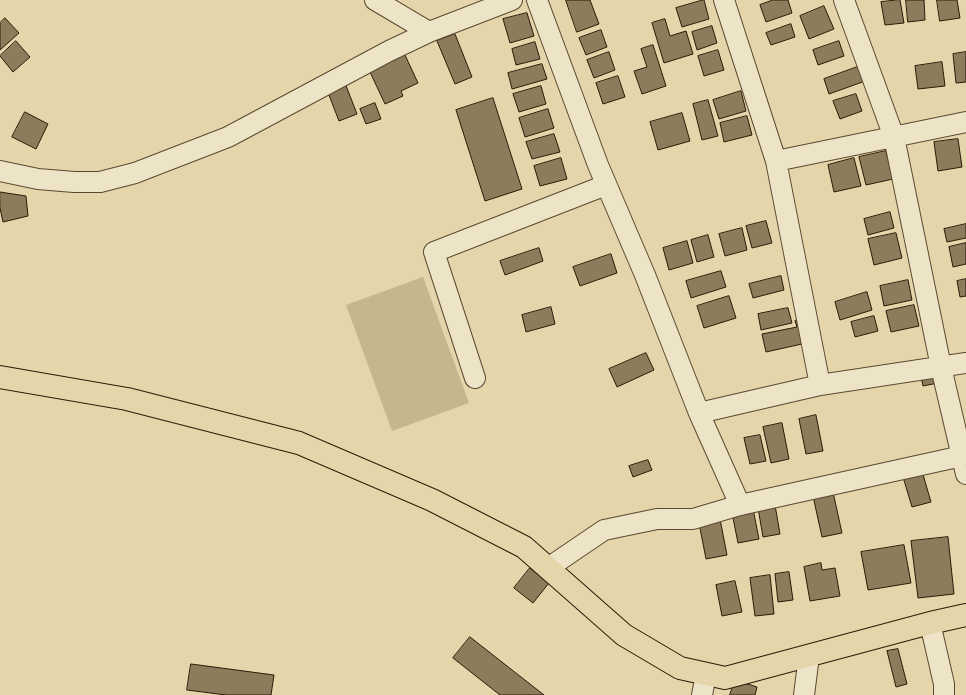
<!DOCTYPE html>
<style>
body{margin:0}
canvas{display:block;background:#e4d6aa}
</style>
<canvas width="966" height="695"></canvas>
<script>
const ctx = document.querySelector('canvas').getContext('2d');
ctx.lineJoin = 'round';
function fill(path, color) {
  ctx.fillStyle = color;
  ctx.fill(path, 'evenodd');
}
function stroke(path, color, width, dash) {
  ctx.strokeStyle = color;
  ctx.lineWidth = width;
  ctx.lineCap = dash ? 'butt' : 'round';
  ctx.setLineDash(dash || []);
  ctx.stroke(path);
}
fill(new Path2D(`
 M 423,277 L 469,403 L 392,431 L 346,305 Z`), '#c5b68e');
const building = new Path2D(`
 M 566,0 L 590,0 L 599,24 L 577,32 Z
 M 704,0 L 709,19 L 682,27 L 676,8 Z
 M 773,0 L 788,0 L 792,13 L 766,22 L 760,5 Z
 M 900,0 L 904,23 L 885,25 L 881,2 Z
 M 906,0 L 924,0 L 925,20 L 908,22 Z
 M 937,0 L 957,0 L 960,18 L 940,21 Z
 M 824,6 L 834,29 L 809,39 L 800,16 Z
 M 527,13 L 534,36 L 510,43 L 503,19 Z
 M 5,18 L 19,33 L 0,50 L 0,23 Z
 M 665,19 L 670,36 L 686,31 L 693,54 L 664,63 L 652,23 Z
 M 791,24 L 795,37 L 771,45 L 766,33 Z
 M 712,26 L 717,43 L 697,50 L 692,32 Z
 M 601,30 L 607,47 L 586,55 L 579,38 Z
 M 455,34 L 472,77 L 455,84 L 437,41 Z
 M 16,41 L 30,57 L 13,72 L 0,56 Z
 M 839,41 L 844,56 L 818,65 L 813,50 Z
 M 535,42 L 540,59 L 516,65 L 512,49 Z
 M 653,45 L 666,86 L 642,94 L 634,71 L 647,67 L 641,49 Z
 M 718,50 L 724,70 L 704,76 L 698,56 Z
 M 609,52 L 615,70 L 594,78 L 587,60 Z
 M 966,52 L 966,82 L 956,83 L 953,54 Z
 M 405,55 L 418,83 L 401,91 L 403,96 L 385,104 L 370,72 Z
 M 942,62 L 945,86 L 918,89 L 915,66 Z
 M 542,64 L 547,79 L 512,89 L 508,73 Z
 M 863,65 L 868,80 L 829,94 L 824,79 Z
 M 618,76 L 625,97 L 603,104 L 596,83 Z
 M 345,83 L 357,114 L 339,121 L 327,90 Z
 M 541,86 L 546,104 L 519,112 L 513,94 Z
 M 741,91 L 746,111 L 719,119 L 713,100 Z
 M 856,94 L 862,111 L 840,119 L 833,101 Z
 M 493,98 L 522,189 L 485,201 L 456,110 Z
 M 708,100 L 718,136 L 702,140 L 693,104 Z
 M 375,103 L 381,119 L 366,124 L 360,109 Z
 M 548,109 L 554,128 L 525,137 L 519,118 Z
 M 25,112 L 48,124 L 36,149 L 12,137 Z
 M 682,113 L 690,141 L 658,150 L 650,122 Z
 M 747,116 L 752,135 L 724,142 L 720,123 Z
 M 554,134 L 560,152 L 532,159 L 526,142 Z
 M 958,139 L 962,167 L 938,171 L 934,142 Z
 M 886,151 L 893,179 L 866,185 L 859,157 Z
 M 561,158 L 567,179 L 540,186 L 534,166 Z
 M 854,158 L 861,186 L 834,192 L 828,165 Z
 M 0,192 L 26,196 L 28,216 L 3,222 L 0,208 Z
 M 890,212 L 894,228 L 868,235 L 864,219 Z
 M 766,221 L 772,243 L 752,248 L 746,226 Z
 M 966,224 L 966,238 L 947,242 L 944,229 Z
 M 742,228 L 747,250 L 725,256 L 719,234 Z
 M 896,233 L 902,258 L 874,265 L 868,239 Z
 M 708,235 L 714,257 L 697,262 L 691,240 Z
 M 687,241 L 693,263 L 669,270 L 663,248 Z
 M 966,243 L 966,264 L 953,267 L 949,247 Z
 M 539,248 L 543,261 L 505,275 L 500,261 Z
 M 611,254 L 617,273 L 580,286 L 573,267 Z
 M 721,271 L 726,287 L 691,298 L 686,281 Z
 M 781,276 L 784,290 L 753,298 L 749,284 Z
 M 966,279 L 966,296 L 960,297 L 957,281 Z
 M 908,280 L 912,300 L 884,306 L 880,286 Z
 M 867,292 L 872,310 L 840,320 L 835,302 Z
 M 729,296 L 736,318 L 704,328 L 697,306 Z
 M 914,305 L 919,326 L 891,332 L 886,311 Z
 M 551,307 L 555,324 L 526,332 L 522,315 Z
 M 788,308 L 792,323 L 761,330 L 758,314 Z
 M 874,316 L 878,331 L 855,337 L 851,322 Z
 M 797,320 L 802,344 L 766,352 L 762,334 L 797,327 L 795,321 Z
 M 646,353 L 654,370 L 617,387 L 609,369 Z
 M 940,368 L 943,382 L 923,386 L 920,372 Z
 M 816,415 L 823,451 L 806,454 L 799,419 Z
 M 782,423 L 789,459 L 771,463 L 763,427 Z
 M 760,435 L 766,461 L 750,464 L 744,438 Z
 M 648,460 L 652,470 L 633,477 L 629,466 Z
 M 922,471 L 931,502 L 912,507 L 903,477 Z
 M 833,492 L 842,533 L 822,537 L 813,496 Z
 M 775,505 L 780,534 L 763,537 L 758,508 Z
 M 753,509 L 759,539 L 738,543 L 732,513 Z
 M 720,519 L 727,555 L 706,559 L 699,523 Z
 M 948,537 L 954,594 L 918,598 L 911,541 Z
 M 904,545 L 911,583 L 868,590 L 861,552 Z
 M 821,563 L 822,570 L 835,568 L 840,596 L 810,601 L 804,567 Z
 M 530,568 L 549,583 L 533,603 L 514,588 Z
 M 789,572 L 793,600 L 778,602 L 775,574 Z
 M 770,575 L 774,614 L 755,616 L 750,578 Z
 M 735,581 L 742,612 L 722,616 L 716,585 Z
 M 470,637 L 544,695 L 500,695 L 453,658 Z
 M 898,649 L 907,684 L 896,687 L 887,651 Z
 M 191,664 L 274,675 L 271,695 L 226,695 L 187,690 Z
 M 735,680 L 757,687 L 755,695 L 730,695 Z`);
fill(building, '#8c7c5c');
stroke(building, '#2c1a07', 1);
const minor = new Path2D(`
 M 375,0 L 429,32
 M 537,0 L 598,165 L 645,275 L 699,413 L 740,505
 M 724,0 L 776,161 L 820,385
 M 844,0 L 894,137 L 941,367 L 966,474
 M 776,161 L 966,122
 M 0,171 L 38,179 L 74,182 L 100,182 L 135,173 L 228,137 L 389,51 L 429,32 L 512,0
 M 475,378 L 434,252 L 606,185
 M 699,413 L 820,385 L 966,363
 M 548,568 L 604,530 L 657,519 L 693,519 L 740,505 L 962,456
 M 930,623 L 944,684 L 944,695
 M 702,695 L 706,674
 M 804,695 L 809,656`);
const major = new Path2D(`
 M 0,377 L 127,399 L 299,443 L 432,500 L 524,547 L 624,635 L 680,668 L 725,678 L 930,623 L 966,615`);
stroke(minor, '#5a4930', 22);
stroke(major, '#2c1a07', 24);
stroke(minor, '#ede4c8', 20);
stroke(major, '#e4d6aa', 22);
</script>
